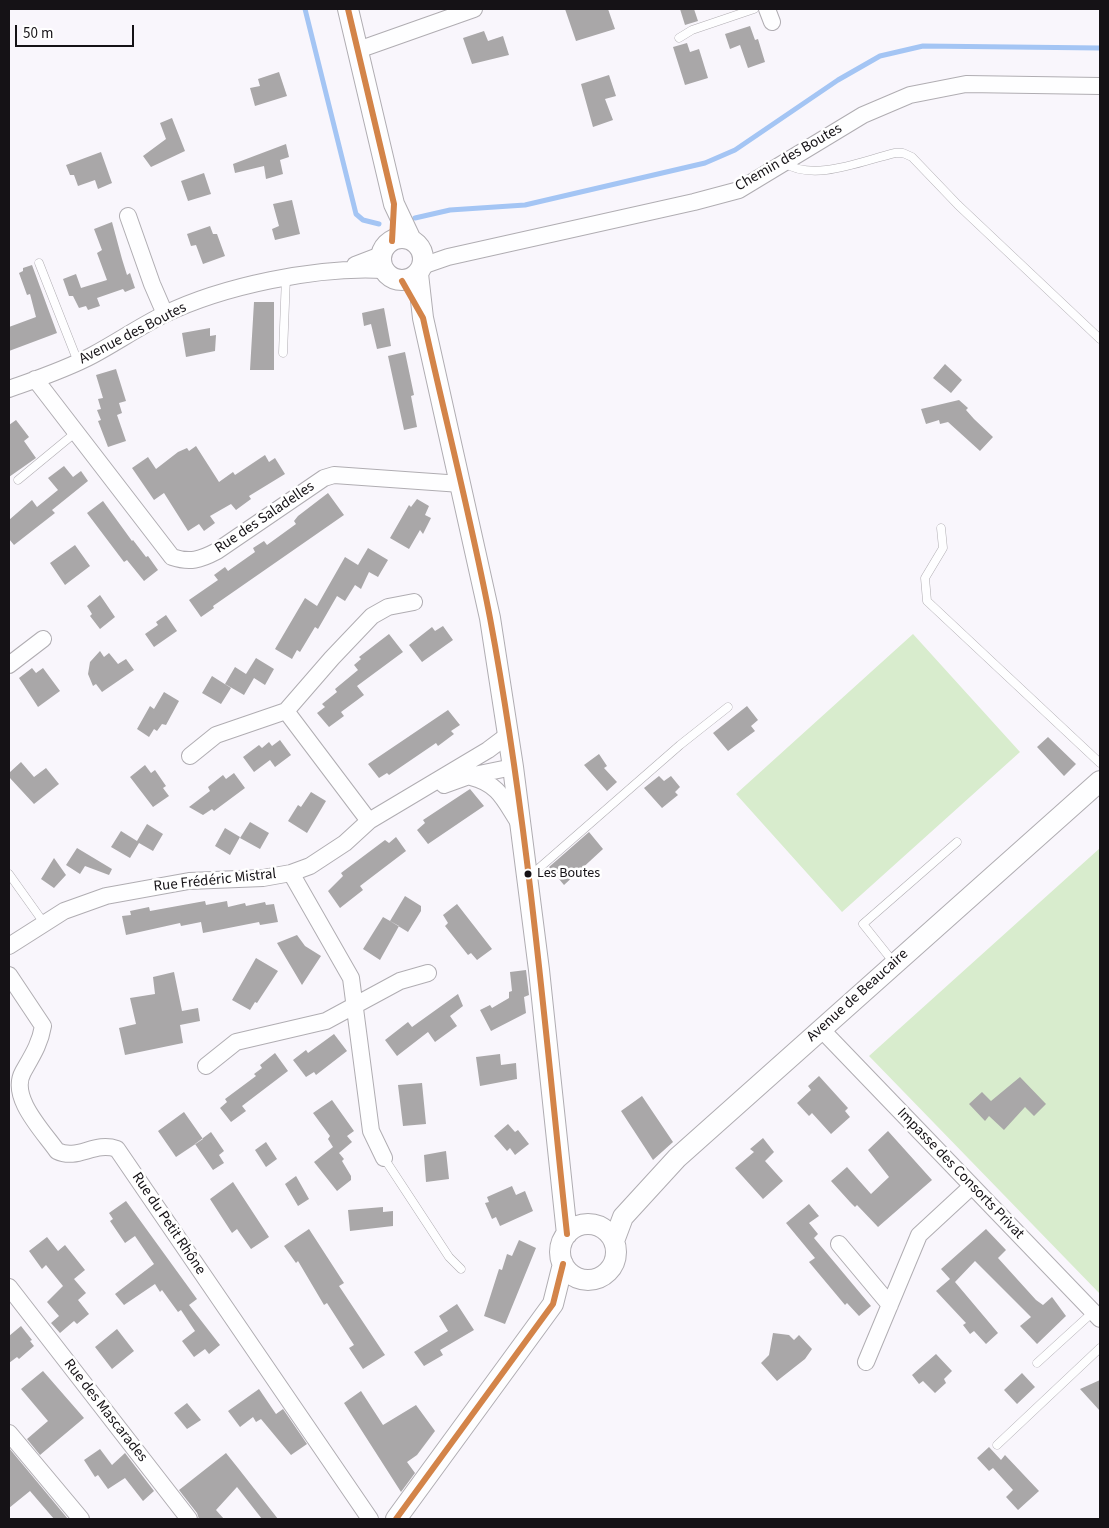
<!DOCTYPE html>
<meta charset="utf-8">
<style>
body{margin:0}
#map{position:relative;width:1109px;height:1528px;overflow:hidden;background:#f9f6fc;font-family:"Source Sans 3",sans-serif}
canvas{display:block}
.frame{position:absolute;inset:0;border:10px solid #151216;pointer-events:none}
.scale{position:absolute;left:15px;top:25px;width:119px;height:22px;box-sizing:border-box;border:2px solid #151216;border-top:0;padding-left:6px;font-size:15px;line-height:18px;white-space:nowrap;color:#151216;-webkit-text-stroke:4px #fff;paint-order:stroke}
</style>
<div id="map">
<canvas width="1109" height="1528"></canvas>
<div class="frame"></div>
<div class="scale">50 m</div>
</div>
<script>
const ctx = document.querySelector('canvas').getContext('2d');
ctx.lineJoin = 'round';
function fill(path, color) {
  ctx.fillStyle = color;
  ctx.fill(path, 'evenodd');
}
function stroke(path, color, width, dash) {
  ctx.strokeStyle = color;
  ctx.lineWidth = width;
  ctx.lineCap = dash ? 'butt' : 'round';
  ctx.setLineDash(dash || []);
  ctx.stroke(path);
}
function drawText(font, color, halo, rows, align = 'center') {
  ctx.font = font + ' "Source Sans 3",sans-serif';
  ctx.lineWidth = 5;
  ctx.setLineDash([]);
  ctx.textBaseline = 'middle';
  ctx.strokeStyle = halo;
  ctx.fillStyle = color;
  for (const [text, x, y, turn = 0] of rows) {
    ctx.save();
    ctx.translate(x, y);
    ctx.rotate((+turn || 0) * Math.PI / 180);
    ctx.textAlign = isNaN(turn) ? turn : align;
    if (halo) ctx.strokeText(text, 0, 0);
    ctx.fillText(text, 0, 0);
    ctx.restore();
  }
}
fill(new Path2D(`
 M 913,634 L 1020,752 L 842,912 L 736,794 Z
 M 1100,848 L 1100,1294 L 869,1056 Z`), '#d8eccd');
stroke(new Path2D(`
 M 305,9 L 356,214 L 363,220 L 379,224
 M 415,218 L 450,210 L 525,205 L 705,163 L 735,150 L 838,80 L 880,56 L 923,46 L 1100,48`), '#a4c5f4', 5);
fill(new Path2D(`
 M 565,9 L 608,9 L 615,29 L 576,41 Z
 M 680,9 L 694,9 L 698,21 L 685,25 Z
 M 750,26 L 755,40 L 758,39 L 765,62 L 748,68 L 740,45 L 730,49 L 725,34 Z
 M 484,31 L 488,41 L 503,36 L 509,55 L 472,64 L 463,38 Z
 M 687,43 L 690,52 L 699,49 L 708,78 L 685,85 L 673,47 Z
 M 279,72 L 287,96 L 255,106 L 250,88 L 260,86 L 258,79 Z
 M 609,75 L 616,96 L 605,99 L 613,120 L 593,127 L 581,84 Z
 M 172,118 L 185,151 L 151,167 L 143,156 L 166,139 L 160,123 Z
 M 286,144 L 289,157 L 280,160 L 283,174 L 266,179 L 264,166 L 235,173 L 233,164 Z
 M 101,152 L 112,183 L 98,189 L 95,180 L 78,186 L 74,175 L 70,175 L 66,165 Z
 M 204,173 L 211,194 L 188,201 L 181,181 Z
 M 292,200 L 300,234 L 275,240 L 272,229 L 279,226 L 273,204 Z
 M 112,222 L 122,259 L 127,275 L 130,273 L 135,288 L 125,292 L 123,289 L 97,298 L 100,306 L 88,310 L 86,306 L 79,308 L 73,296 L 69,296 L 63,279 L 76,274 L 81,288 L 107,280 L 97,253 L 102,250 L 94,229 Z
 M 210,226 L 213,234 L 217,234 L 225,256 L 203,264 L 196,245 L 191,246 L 187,234 Z
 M 32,265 L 57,333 L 9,351 L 9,327 L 36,317 L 30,294 L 27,295 L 19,273 L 23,271 L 23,268 Z
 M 254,302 L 274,302 L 274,370 L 250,370 Z
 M 384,308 L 391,346 L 377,349 L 371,324 L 364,326 L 362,313 Z
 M 210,328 L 210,336 L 216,335 L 215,351 L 186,357 L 182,333 Z
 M 405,352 L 414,395 L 411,396 L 417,427 L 404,430 L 388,356 Z
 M 945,364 L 962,380 L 951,393 L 933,378 Z
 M 116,369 L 126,401 L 119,403 L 122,413 L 117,415 L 126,441 L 108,447 L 98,421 L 101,420 L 97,410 L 101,409 L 98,399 L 103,398 L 96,375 Z
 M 959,400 L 968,408 L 966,410 L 974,419 L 993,437 L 980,451 L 948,422 L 940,424 L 939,420 L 926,424 L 921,409 Z
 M 16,420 L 29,437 L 24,441 L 36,458 L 9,477 L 9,425 Z
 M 196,446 L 219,482 L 233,472 L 235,475 L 265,455 L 269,462 L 275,458 L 285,474 L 249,496 L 251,499 L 236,510 L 231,504 L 210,516 L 215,523 L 204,531 L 199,524 L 188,531 L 164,493 L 154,500 L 132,468 L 148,457 L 156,469 L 178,452 L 187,448 L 189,451 Z
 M 64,466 L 73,477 L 81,471 L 88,481 L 52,510 L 55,513 L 14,545 L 9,539 L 9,520 L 32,500 L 37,507 L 58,490 L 48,478 Z
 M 328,493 L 344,515 L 213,606 L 214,608 L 201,617 L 189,600 L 218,580 L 214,575 L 225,567 L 228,571 L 255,552 L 253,548 L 264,541 L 267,545 L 296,524 L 294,521 L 298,516 Z
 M 417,499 L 429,506 L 425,515 L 431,518 L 423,534 L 420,530 L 409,549 L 390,538 L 409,505 L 411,507 Z
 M 103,501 L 132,541 L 133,540 L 146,557 L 148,556 L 158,570 L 144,581 L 127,560 L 124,562 L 87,513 Z
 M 75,545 L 90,566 L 65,585 L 50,563 Z
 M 368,548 L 388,560 L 378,577 L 369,572 L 361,589 L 355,585 L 345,601 L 337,596 L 318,629 L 315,627 L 300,652 L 297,650 L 292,659 L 275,649 L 305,598 L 317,606 L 345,557 L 358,565 Z
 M 100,595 L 115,617 L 100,629 L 90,616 L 92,614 L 87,606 Z
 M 166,615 L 177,631 L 154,647 L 145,634 L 158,625 L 156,622 Z
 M 443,626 L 453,640 L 422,662 L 409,645 L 432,627 L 435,631 Z
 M 389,634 L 403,652 L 357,686 L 364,695 L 341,712 L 344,716 L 329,727 L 317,713 L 325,707 L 322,704 L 337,692 L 335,689 L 358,670 L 354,665 L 361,659 L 359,657 Z
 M 100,651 L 104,657 L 109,653 L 118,664 L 126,659 L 134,670 L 102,692 L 96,684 L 93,686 L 88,674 L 90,662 Z
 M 256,658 L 274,669 L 265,685 L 254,678 L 244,695 L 225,684 L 235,667 L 246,674 Z
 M 32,668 L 36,673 L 43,668 L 60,691 L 38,707 L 19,678 Z
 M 212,676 L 231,688 L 221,704 L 202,693 Z
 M 164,692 L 179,701 L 166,725 L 162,724 L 157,731 L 154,729 L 149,737 L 137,729 L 150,706 L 154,709 Z
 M 747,706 L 758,720 L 751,726 L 755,731 L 728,751 L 713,733 Z
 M 448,710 L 460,725 L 451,731 L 454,734 L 438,746 L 436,743 L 389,775 L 387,773 L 379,778 L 368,764 Z
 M 1048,737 L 1076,764 L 1064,776 L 1037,747 Z
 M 280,740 L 291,755 L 275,767 L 270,760 L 254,772 L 243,757 L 259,745 L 262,748 L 269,742 L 272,746 Z
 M 599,754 L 607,766 L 604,768 L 617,782 L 607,791 L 584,765 Z
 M 21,762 L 34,777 L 46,768 L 59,784 L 34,804 L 9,777 L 9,773 Z
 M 145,765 L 151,773 L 155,770 L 166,786 L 163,788 L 169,796 L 153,807 L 130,777 Z
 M 234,773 L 245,788 L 214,811 L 212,809 L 203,815 L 189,807 L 210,791 L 208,787 L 223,775 L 226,779 Z
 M 659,776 L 664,781 L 671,776 L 680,787 L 675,792 L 678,795 L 662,808 L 644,788 Z
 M 470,789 L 484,806 L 428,844 L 417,830 L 425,823 L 423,820 Z
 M 311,792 L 326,801 L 307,833 L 288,821 L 298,805 L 301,807 Z
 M 250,822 L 269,833 L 260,849 L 240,838 Z
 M 147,824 L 163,834 L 153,851 L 139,843 L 130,858 L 111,847 L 121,831 L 137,841 Z
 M 225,828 L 240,837 L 230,855 L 215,846 Z
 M 589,832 L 603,849 L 564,885 L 549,867 Z
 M 396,837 L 406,851 L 360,886 L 363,890 L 340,908 L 328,891 L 343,876 L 341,873 L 385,840 L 389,843 Z
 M 77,848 L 112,869 L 109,875 L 85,866 L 80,874 L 66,865 Z
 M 54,858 L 66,875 L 54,888 L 41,879 Z
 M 405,896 L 421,906 L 421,911 L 408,932 L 390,921 Z
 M 205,901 L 206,905 L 227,901 L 228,907 L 245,903 L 246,906 L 265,902 L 266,905 L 274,904 L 278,922 L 260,925 L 259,922 L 203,933 L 201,922 L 181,926 L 180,923 L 126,935 L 122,916 L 131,915 L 130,911 L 149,907 L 150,911 Z
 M 457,904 L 492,949 L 477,960 L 471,953 L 468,955 L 445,926 L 448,923 L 443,915 Z
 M 383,917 L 399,926 L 380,960 L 363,949 Z
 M 297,935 L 305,946 L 321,956 L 302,985 L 277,943 Z
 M 256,958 L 278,971 L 257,1003 L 255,1002 L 250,1010 L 232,1000 Z
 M 526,970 L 529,995 L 524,997 L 526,1013 L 491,1031 L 480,1010 L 490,1005 L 492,1008 L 509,998 L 509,992 L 512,991 L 510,972 Z
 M 174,972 L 182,1011 L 198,1008 L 200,1021 L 180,1025 L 183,1043 L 125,1055 L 119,1028 L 136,1024 L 130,998 L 155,994 L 153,977 Z
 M 458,994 L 463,1006 L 450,1016 L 457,1026 L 435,1042 L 428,1032 L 397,1056 L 385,1040 L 408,1022 L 412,1027 Z
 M 334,1034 L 347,1051 L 316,1075 L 314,1072 L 306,1077 L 293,1060 L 306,1050 L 308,1053 Z
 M 275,1053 L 288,1071 L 242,1106 L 246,1111 L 231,1122 L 220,1108 L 227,1102 L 225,1099 L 256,1076 L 254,1074 L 262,1068 L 260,1065 Z
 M 500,1054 L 501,1065 L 516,1063 L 517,1079 L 480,1086 L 476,1057 Z
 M 819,1076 L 848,1108 L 845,1111 L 850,1117 L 831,1134 L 812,1113 L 809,1116 L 797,1103 L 811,1090 L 808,1086 Z
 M 1020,1077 L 1046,1104 L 1034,1116 L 1025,1107 L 1004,1130 L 989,1116 L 985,1121 L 969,1104 L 982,1092 L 991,1101 Z
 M 422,1083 L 426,1124 L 403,1126 L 398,1085 Z
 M 642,1096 L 673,1142 L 653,1160 L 621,1111 Z
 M 332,1100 L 354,1131 L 347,1136 L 352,1142 L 339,1153 L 344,1159 L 342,1161 L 351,1176 L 351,1180 L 337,1191 L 314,1162 L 333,1147 L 328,1139 L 330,1136 L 313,1113 Z
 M 184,1112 L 203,1139 L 176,1157 L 158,1131 Z
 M 508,1124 L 515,1132 L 518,1130 L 529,1144 L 515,1155 L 510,1148 L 507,1151 L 494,1136 Z
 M 888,1131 L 932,1180 L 878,1227 L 857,1205 L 855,1207 L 850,1202 L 831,1181 L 847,1167 L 871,1194 L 889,1177 L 868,1150 Z
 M 211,1132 L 224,1151 L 219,1155 L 224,1163 L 213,1170 L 195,1144 Z
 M 763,1138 L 774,1152 L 765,1161 L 783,1181 L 763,1199 L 735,1168 L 754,1152 L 750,1149 Z
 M 266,1142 L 277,1159 L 266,1167 L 255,1150 Z
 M 446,1151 L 449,1179 L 426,1182 L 424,1155 Z
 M 296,1176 L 309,1199 L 298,1206 L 285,1184 Z
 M 233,1182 L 269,1237 L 251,1249 L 237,1229 L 232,1233 L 210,1199 Z
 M 512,1186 L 516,1195 L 525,1191 L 533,1211 L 500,1226 L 496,1217 L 492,1219 L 485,1203 L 489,1202 L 487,1197 Z
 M 126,1201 L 197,1299 L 189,1305 L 220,1345 L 209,1354 L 205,1349 L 194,1357 L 182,1341 L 195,1331 L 181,1310 L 178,1312 L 162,1290 L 160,1292 L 155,1284 L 124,1305 L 115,1294 L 154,1264 L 135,1236 L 125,1243 L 110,1221 L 113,1219 L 109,1213 Z
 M 809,1204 L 819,1216 L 809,1223 L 818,1234 L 814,1238 L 871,1306 L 859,1316 L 847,1303 L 845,1305 L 809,1262 L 815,1258 L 786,1223 Z
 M 383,1207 L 383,1212 L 393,1211 L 393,1226 L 350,1231 L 348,1210 Z
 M 309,1229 L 344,1283 L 339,1286 L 385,1355 L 363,1369 L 349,1348 L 354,1345 L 327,1303 L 324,1305 L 298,1261 L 296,1263 L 284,1246 Z
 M 986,1229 L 1006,1250 L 998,1258 L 1036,1300 L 1043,1305 L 1052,1297 L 1066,1316 L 1037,1344 L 1020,1326 L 1031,1317 L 975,1261 L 955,1282 L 998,1333 L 986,1344 L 974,1331 L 970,1334 L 963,1325 L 966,1323 L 936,1291 L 950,1279 L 941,1269 Z
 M 47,1237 L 58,1251 L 65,1245 L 85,1270 L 74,1279 L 86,1293 L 78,1300 L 89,1314 L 77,1324 L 74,1321 L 60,1333 L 51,1323 L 59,1316 L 47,1302 L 63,1286 L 46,1265 L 42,1269 L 29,1251 Z
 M 519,1240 L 536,1248 L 505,1324 L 484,1316 L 499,1269 L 502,1270 L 507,1254 L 512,1256 Z
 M 457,1304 L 474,1330 L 440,1350 L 443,1355 L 424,1366 L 414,1352 L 448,1331 L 439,1316 Z
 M 21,1326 L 32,1340 L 30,1341 L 34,1346 L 19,1359 L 17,1357 L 9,1363 L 9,1336 Z
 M 117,1329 L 134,1351 L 112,1369 L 95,1347 Z
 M 773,1333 L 789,1335 L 794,1340 L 799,1335 L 812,1349 L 805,1359 L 777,1381 L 761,1363 L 769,1355 Z
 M 936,1354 L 952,1371 L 944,1379 L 946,1383 L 935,1393 L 923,1381 L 919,1384 L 912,1375 Z
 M 43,1371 L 84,1418 L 40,1455 L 27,1439 L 48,1421 L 21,1389 Z
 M 1022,1373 L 1035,1387 L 1017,1404 L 1004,1390 Z
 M 1100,1380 L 1100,1411 L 1080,1389 Z
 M 259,1389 L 276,1414 L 283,1409 L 307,1444 L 291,1455 L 261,1419 L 256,1422 L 253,1417 L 240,1427 L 228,1411 Z
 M 361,1391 L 383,1425 L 416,1405 L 435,1431 L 417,1455 L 407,1462 L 415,1473 L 401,1492 L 344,1403 Z
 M 187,1403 L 201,1420 L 187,1429 L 174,1413 Z
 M 989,1447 L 1001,1460 L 1005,1455 L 1039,1491 L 1018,1510 L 1006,1497 L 1013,1490 L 993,1468 L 989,1471 L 977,1458 Z
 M 9,1448 L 68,1519 L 54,1519 L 30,1491 L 9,1508 Z
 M 100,1449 L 112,1465 L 125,1453 L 154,1491 L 143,1501 L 125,1478 L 108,1489 L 98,1475 L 95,1477 L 84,1460 Z
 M 226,1453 L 238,1468 L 278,1519 L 262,1519 L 237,1487 L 216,1510 L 224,1519 L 199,1519 L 197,1513 L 179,1490 Z`), '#a9a7a8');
const service = new Path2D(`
 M 679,38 L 692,30 L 754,9
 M 784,163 C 815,182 861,161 895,153 L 903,153 L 912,157 L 958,205 L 1100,339
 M 39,263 L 78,362
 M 283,353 L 286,277
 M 18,480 L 75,433
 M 941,528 L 943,548 L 925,578 L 927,601 L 1100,763
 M 9,874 L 44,923
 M 530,876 L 680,745 L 728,707
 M 895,964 L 863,924 L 957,842
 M 384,1158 L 449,1257 L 461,1269
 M 1037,1363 L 1093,1312
 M 997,1445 L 1100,1348`);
const minor = new Path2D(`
 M 767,9 L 772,22
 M 358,50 L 474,9
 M 128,216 L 152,284 L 165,314
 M 355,265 L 381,255
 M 422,266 L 448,257 L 694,202 L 739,190 L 863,115 L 910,95 L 966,84 L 1100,86
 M 35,379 L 172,557 C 190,563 200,560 217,551 L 324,478 L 334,475 L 461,484
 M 9,389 C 37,379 67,369 93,355 C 117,342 139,327 163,315 C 222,286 318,266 384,270
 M 9,665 L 43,639
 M 286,711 L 369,821
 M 190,756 L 216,735 L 286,711 L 332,658 L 372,616 L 388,607 L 414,602
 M 471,777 C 499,784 504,800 519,823
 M 444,785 L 469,776 L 513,767
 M 291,873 L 351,978 L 371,1131 L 384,1158
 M 9,946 L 64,911 L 106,896 L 189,881 L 263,878 L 291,873 L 310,866 L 345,843 L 369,821 L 488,750 L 508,735
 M 9,975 L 43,1026 C 40,1044 32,1056 23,1072 C 9,1097 43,1131 57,1151 C 78,1161 94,1141 117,1149 L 370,1519
 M 821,1029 L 1100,1319
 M 206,1066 L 236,1042 L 326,1021 L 400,981 L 428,973
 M 839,1244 L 890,1305
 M 9,1287 L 189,1519
 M 866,1362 L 919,1235 L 972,1186
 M 9,1433 L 81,1519`);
const tertiary = new Path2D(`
 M 348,9 L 394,204 L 411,240
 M381 259a21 21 0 1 1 42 0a21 21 0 1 1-42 0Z
 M 418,274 L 423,318 L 490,618 L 513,767 L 539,970 L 567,1234
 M560 1252a28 28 0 1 1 56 0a28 28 0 1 1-56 0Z
 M 614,1241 L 623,1217 L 677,1158 L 1100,781
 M 396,1519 L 553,1304 L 563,1264`);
stroke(service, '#b0adb2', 9);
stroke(minor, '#b0adb2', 18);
stroke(tertiary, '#b0adb2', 22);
stroke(service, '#fefeff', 8);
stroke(minor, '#fefeff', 16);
stroke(tertiary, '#fefeff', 20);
stroke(new Path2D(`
 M 348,9 L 394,204 L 392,241
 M 402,281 L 423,318 C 445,418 471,518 490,618 C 528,821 545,1029 567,1234
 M 396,1519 L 553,1304 L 563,1264`), '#d38449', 6);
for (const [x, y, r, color] of [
 [528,874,4.5,"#151216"]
]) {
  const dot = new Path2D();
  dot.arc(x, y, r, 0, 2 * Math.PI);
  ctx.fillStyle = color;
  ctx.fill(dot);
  stroke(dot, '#fff', 2);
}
drawText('14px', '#151216', '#fff', [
 ["Les Boutes",537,874]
], 'left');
drawText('15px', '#151216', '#fff', [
 ["Chemin des Boutes",789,158,-30],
 ["Avenue des Boutes",133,334,-27],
 ["Rue des Saladelles",265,518,-34],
 ["Rue Frédéric Mistral",215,881,-6],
 ["Avenue de Beaucaire",858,996,-42],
 ["Impasse des Consorts Privat",960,1174,46],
 ["Rue du Petit Rhône",168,1224,56],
 ["Rue des Mascarades",105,1411,52]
]);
</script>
